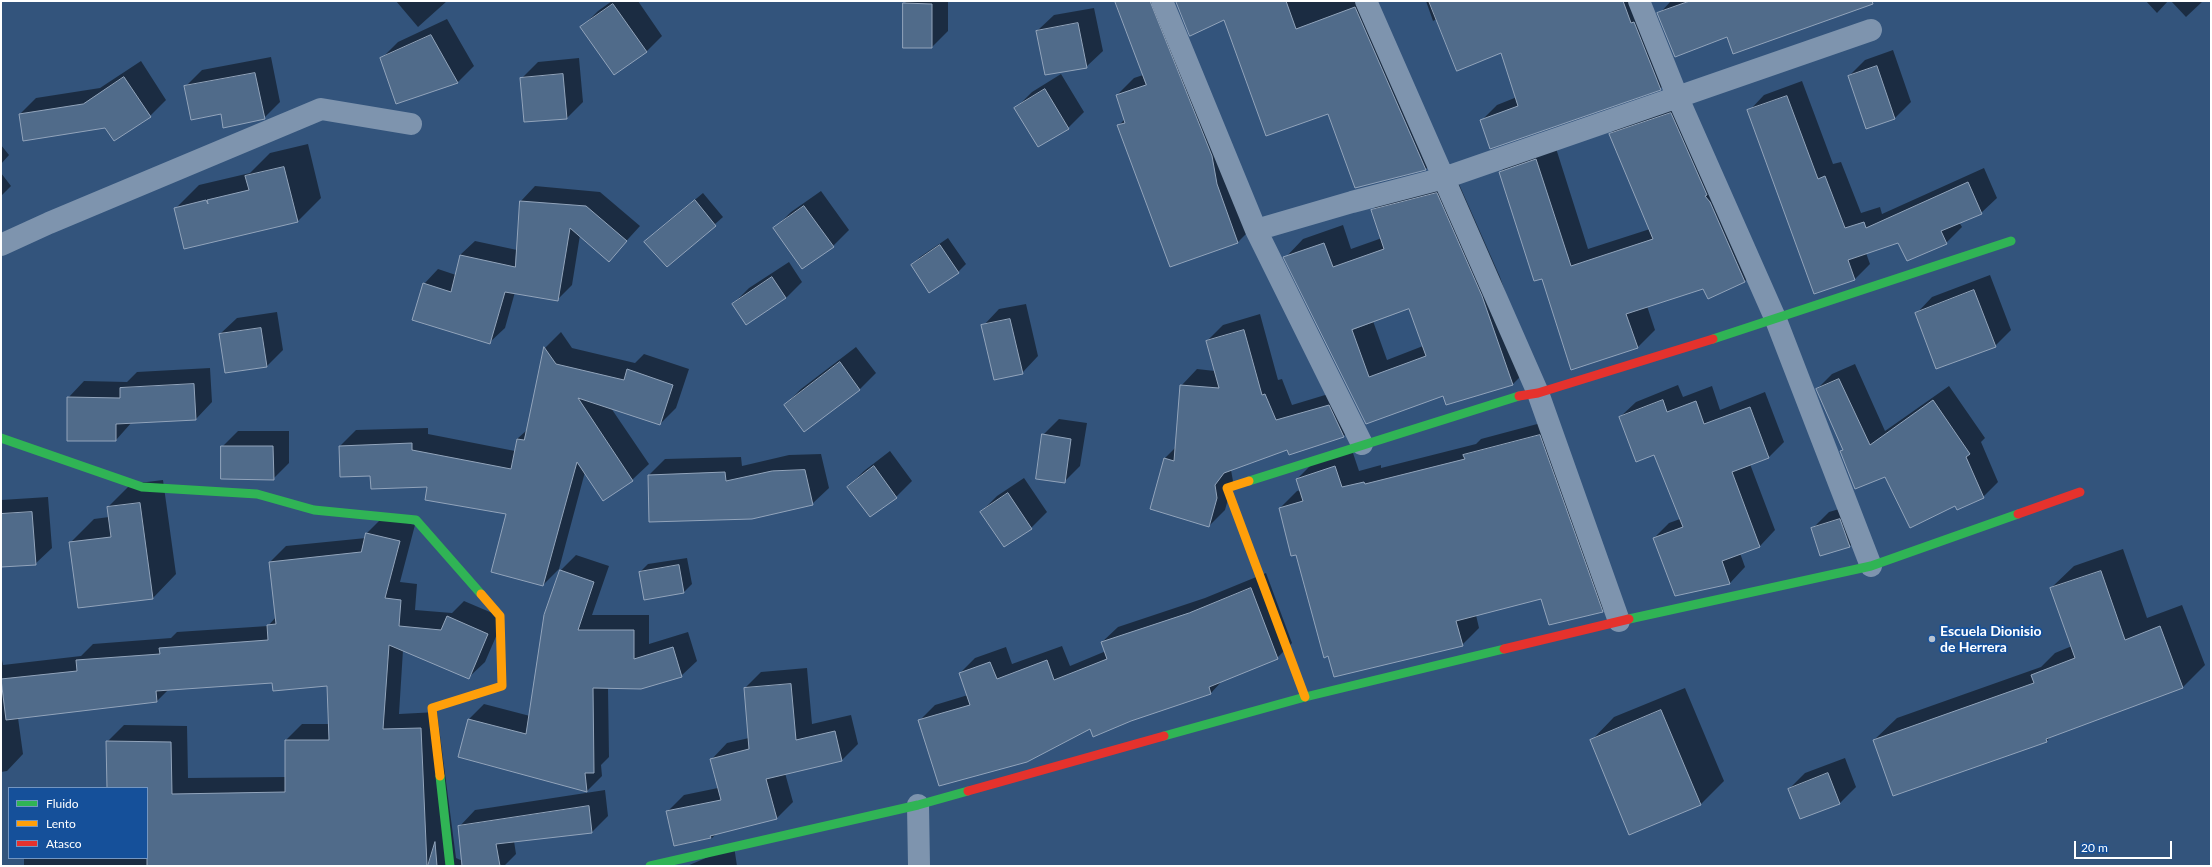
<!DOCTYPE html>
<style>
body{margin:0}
#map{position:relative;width:2212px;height:867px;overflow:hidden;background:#33547c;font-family:Lato,sans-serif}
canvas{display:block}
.frame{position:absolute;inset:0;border:2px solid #fff;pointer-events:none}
.legend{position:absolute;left:8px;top:787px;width:140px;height:72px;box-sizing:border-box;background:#15509a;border:1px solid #7396c2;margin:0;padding:5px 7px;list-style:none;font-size:12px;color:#fff}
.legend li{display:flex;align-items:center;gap:8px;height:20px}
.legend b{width:20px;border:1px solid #7396c2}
.scale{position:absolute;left:2074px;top:841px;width:98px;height:18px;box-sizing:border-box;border:2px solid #fff;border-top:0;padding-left:5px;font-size:12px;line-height:14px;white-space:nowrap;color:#fff;-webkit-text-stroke:3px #15509a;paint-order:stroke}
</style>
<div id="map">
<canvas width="2212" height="867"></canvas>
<div class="frame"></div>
<ul class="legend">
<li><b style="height:5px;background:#30b455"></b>Fluido</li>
<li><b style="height:5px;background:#ff9f0a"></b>Lento</li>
<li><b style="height:5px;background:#e5322d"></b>Atasco</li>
</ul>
<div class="scale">20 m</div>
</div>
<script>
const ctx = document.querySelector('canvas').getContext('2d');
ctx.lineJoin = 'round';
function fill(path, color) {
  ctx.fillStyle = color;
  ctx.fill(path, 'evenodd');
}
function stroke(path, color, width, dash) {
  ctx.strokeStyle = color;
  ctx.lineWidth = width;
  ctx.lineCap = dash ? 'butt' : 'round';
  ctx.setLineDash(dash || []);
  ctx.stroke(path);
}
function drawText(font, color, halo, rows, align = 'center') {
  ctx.font = font + ' Lato,sans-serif';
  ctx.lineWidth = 3.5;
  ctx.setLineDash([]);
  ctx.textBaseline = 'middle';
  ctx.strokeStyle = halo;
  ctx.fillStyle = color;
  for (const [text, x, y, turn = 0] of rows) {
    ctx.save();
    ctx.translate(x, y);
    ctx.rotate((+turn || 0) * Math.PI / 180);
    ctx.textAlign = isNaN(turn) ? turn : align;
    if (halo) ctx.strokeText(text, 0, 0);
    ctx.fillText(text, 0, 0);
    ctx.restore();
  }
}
fill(new Path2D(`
 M 396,1 L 447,1 L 418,27 Z
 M 612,1 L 638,1 L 662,36 L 646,52 L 582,27 L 598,11 Z
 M 907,1 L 948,1 L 948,31 L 932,47 L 904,4 Z
 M 1116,1 L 1173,1 L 1255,225 L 1238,242 L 1118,126 L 1125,119 L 1117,95 L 1134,78 L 1143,75 Z
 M 1177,1 L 1377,1 L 1443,151 L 1426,169 L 1356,187 L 1328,113 L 1224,19 Z
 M 1426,1 L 1644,1 L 1676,73 L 1660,89 L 1482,120 L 1497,105 L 1517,97 L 1502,52 L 1437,19 L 1433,21 Z
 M 1671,1 L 1864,1 L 1728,36 L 1659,14 Z
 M 2146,1 L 2168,1 L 2157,13 Z
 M 2171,1 L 2203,1 L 2186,17 Z
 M 1094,8 L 1103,51 L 1086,67 L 1037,31 L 1054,15 Z
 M 447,19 L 474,66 L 458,82 L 396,102 L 382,58 L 398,42 Z
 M 1893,50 L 1911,102 L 1895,118 L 1849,76 L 1865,60 Z
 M 271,57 L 280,102 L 264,118 L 222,113 L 185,87 L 202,70 Z
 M 579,58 L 583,102 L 567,118 L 522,78 L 538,62 Z
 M 141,61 L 166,100 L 150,116 L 20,114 L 36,98 L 100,88 Z
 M 1061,74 L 1084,112 L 1068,128 L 1016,108 L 1032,92 Z
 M 1802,81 L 1833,164 L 1841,162 L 1861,213 L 1880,207 L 1882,214 L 1984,168 L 1997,198 L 1981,213 L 1959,222 L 1962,227 L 1946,243 L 1899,242 L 1866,253 L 1870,264 L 1855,279 L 1749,111 L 1764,95 Z
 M 1688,96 L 1762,263 L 1745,281 L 1709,298 L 1704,288 L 1647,306 L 1655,330 L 1637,348 L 1542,277 L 1500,172 L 1518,155 L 1554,142 L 1588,249 L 1650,229 L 1610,134 L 1627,117 Z
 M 308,144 L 321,198 L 298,221 L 176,208 L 199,185 L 250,173 L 270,153 Z
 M 1,145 L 9,155 L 1,164 Z
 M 1,173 L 11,186 L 1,196 Z
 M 1455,175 L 1500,277 L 1531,366 L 1513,384 L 1443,394 L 1366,422 L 1285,258 L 1303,239 L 1343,225 L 1351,249 L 1382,238 L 1372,210 L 1391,192 ZM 1410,308 L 1423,346 L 1387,360 L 1373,321 Z
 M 535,186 L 600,192 L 640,226 L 609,260 L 580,235 L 572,285 L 558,299 L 515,292 L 505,328 L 490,342 L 424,284 L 438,269 L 456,275 L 460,255 L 475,241 L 517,250 L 521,201 Z
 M 821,191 L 849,230 L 833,246 L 775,228 L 791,212 Z
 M 703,193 L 723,217 L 667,266 L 654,234 Z
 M 948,238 L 966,264 L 958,272 L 912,265 L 920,257 Z
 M 789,262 L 802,282 L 786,298 L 733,304 L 749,288 Z
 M 1990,275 L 2011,330 L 1995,346 L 1916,314 L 1932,297 Z
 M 1026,304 L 1038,356 L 1022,373 L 983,326 L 999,309 Z
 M 277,312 L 283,350 L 267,366 L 226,372 L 220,334 L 237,318 Z
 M 1260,314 L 1278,380 L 1282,379 L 1292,405 L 1345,389 L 1360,420 L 1344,436 L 1290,453 L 1288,449 L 1231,470 L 1233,481 L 1225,510 L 1209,526 L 1151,508 L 1165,458 L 1176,447 L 1181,386 L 1197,369 L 1215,371 L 1207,341 L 1223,325 Z
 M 561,332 L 572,348 L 635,363 L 644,354 L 689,369 L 676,408 L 660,424 L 611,408 L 649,464 L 632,480 L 603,500 L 585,472 L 559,569 L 543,585 L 507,514 L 428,486 L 371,475 L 340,446 L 356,430 L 428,428 L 428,434 L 515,451 L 517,439 L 527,430 L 545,348 Z
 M 856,347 L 876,373 L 860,389 L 805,430 L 785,405 L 801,389 Z
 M 1855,364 L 1885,431 L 1949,386 L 1985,438 L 1981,442 L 1998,482 L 1983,497 L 1956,504 L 1885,476 L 1841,451 L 1844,448 L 1817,389 L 1832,374 Z
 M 210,368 L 212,402 L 196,419 L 132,422 L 116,440 L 68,398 L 84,381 L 127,382 L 137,372 Z
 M 1678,385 L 1683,397 L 1712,386 L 1720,410 L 1765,392 L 1784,442 L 1769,457 L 1750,464 L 1775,530 L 1760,546 L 1740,553 L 1745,567 L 1730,583 L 1676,595 L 1654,538 L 1669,523 L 1680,519 L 1655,454 L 1620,417 L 1636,402 Z
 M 1059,419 L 1087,423 L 1080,466 L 1064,482 L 1043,435 Z
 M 1556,419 L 1619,594 L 1602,611 L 1542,598 L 1476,615 L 1479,628 L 1462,645 L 1297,554 L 1280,508 L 1297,491 L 1301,490 L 1297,479 L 1314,462 L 1352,450 L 1359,471 L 1381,465 L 1381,468 L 1476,444 L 1481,439 Z
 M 238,431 L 289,431 L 289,463 L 273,479 L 222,447 Z
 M 890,451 L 912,481 L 896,497 L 848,487 L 864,471 Z
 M 821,454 L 829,488 L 812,504 L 649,475 L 665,459 L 741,457 L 742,466 L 789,455 Z
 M 1024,478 L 1047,512 L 1031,528 L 981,512 L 997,496 Z
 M 163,480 L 176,574 L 153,598 L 70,543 L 94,519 L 109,517 L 108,507 L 131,484 Z
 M 48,497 L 52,548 L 35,564 L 1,566 L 1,500 Z
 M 1856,504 L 1866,530 L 1850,546 L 1821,555 L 1813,528 L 1829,512 Z
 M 383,517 L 415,525 L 400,582 L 417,584 L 415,610 L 452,613 L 464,601 L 504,618 L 485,662 L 468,678 L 403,650 L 399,714 L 437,712 L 456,858 L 463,861 L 459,827 L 475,810 L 605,790 L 608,816 L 592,832 L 514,841 L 516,854 L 504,866 L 24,866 L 24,858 L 147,858 L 147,788 L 108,788 L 107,742 L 124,725 L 187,726 L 188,778 L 286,777 L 286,740 L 302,724 L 329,724 L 328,685 L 273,682 L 169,689 L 157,701 L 18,718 L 23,754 L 7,771 L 1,772 L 1,655 L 3,665 L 81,656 L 93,644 L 171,638 L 177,632 L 268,626 L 276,617 L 270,562 L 286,546 L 366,538 L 367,533 Z
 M 2123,549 L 2147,618 L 2182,605 L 2205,665 L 2183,687 L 2051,736 L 2047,741 L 1894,795 L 1874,740 L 1897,718 L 2041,667 L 2055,653 L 2072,646 L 2051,588 L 2074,566 Z
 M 576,555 L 609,566 L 592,615 L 649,615 L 649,644 L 688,632 L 697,661 L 681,676 L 608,688 L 609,757 L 601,765 L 602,776 L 587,791 L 459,757 L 469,719 L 484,704 L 530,716 L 561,570 Z
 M 687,558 L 692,584 L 684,592 L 640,572 L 648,564 Z
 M 1266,573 L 1292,643 L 1277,658 L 1223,680 L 1211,693 L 1130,720 L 1091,728 L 920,720 L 935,705 L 968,695 L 960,673 L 975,658 L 1006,647 L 1012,664 L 1062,646 L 1070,666 L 1106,651 L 1102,642 L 1118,627 L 1205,598 Z
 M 807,668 L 812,724 L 851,715 L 858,744 L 842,760 L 785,773 L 793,802 L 777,818 L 717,833 L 712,838 L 675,846 L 667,812 L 684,795 L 718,788 L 711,760 L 727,743 L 749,738 L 745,688 L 761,672 Z
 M 1685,688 L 1724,781 L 1701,804 L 1630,834 L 1591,741 L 1614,717 Z
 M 1845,758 L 1856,787 L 1840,803 L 1800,818 L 1789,789 L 1805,773 Z
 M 734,846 L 737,866 L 687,866 Z`), '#0007');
const building = new Path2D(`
 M 1115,1 L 1150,1 L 1212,156 L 1217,184 L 1238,243 L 1170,267 L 1117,125 L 1125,123 L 1116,95 L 1146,85 Z
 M 1176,1 L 1286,1 L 1296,29 L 1355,7 L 1426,170 L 1355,188 L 1328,114 L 1266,136 L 1224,20 L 1190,36 Z
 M 1429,1 L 1623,1 L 1631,23 L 1634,22 L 1661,90 L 1490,149 L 1480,120 L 1518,106 L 1501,53 L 1457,71 Z
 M 1690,1 L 1872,1 L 1873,4 L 1733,54 L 1727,37 L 1675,57 L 1657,13 Z
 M 903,3 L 932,4 L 932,48 L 903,48 Z
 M 613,4 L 647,52 L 614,75 L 580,27 Z
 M 1078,23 L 1087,68 L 1045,75 L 1036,31 Z
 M 431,35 L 458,83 L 396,104 L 380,58 Z
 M 1877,66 L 1895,119 L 1866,129 L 1848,76 Z
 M 255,73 L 265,119 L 223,128 L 221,114 L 191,120 L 184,86 Z
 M 563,74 L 567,119 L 524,122 L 520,78 Z
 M 124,77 L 151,117 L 114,141 L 105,128 L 23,141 L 19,114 L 83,104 Z
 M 1045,89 L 1069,129 L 1038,147 L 1014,108 Z
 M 1787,96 L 1818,179 L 1825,176 L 1845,228 L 1864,222 L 1866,228 L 1968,182 L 1982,214 L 1941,231 L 1947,244 L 1907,261 L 1898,243 L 1848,260 L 1855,280 L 1814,294 L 1747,110 Z
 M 1671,113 L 1707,195 L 1705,196 L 1710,202 L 1745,282 L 1708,299 L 1703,289 L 1626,314 L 1638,348 L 1571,370 L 1542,279 L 1534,281 L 1499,172 L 1536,159 L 1571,266 L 1653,239 L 1609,134 Z
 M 284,167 L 298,222 L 184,249 L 174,208 L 206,200 L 208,204 L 207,200 L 249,190 L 245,176 Z
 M 1437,193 L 1482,296 L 1513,385 L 1446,405 L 1443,396 L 1366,424 L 1283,257 L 1324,243 L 1333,267 L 1384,249 L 1371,210 ZM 1409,309 L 1426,356 L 1369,377 L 1352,330 Z
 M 695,200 L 716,226 L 667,267 L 644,242 Z
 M 520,201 L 586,206 L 627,241 L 609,262 L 570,228 L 558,301 L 505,292 L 490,344 L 412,320 L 423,283 L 451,292 L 460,255 L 515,267 Z
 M 804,206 L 834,247 L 802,269 L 773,228 Z
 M 940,245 L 959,273 L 929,293 L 911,265 Z
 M 772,277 L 786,298 L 746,325 L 732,304 Z
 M 1974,290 L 1996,347 L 1936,369 L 1915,313 Z
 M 1010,319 L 1023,374 L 994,380 L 981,325 Z
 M 261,328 L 267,367 L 225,373 L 219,334 Z
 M 1244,330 L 1262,395 L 1265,394 L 1276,420 L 1329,405 L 1344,437 L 1289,455 L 1287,450 L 1224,473 L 1215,485 L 1217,498 L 1209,527 L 1150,509 L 1164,458 L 1174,461 L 1180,385 L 1219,388 L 1206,341 Z
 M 544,347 L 556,364 L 624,380 L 627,369 L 673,385 L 660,425 L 578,398 L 633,481 L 603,501 L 577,462 L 543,586 L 491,572 L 506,514 L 425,500 L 427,487 L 371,489 L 370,476 L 340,477 L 339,446 L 412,443 L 412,450 L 511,469 L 517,439 L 524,440 Z
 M 840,362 L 860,390 L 804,432 L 784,405 Z
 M 1839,379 L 1870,445 L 1933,400 L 1970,454 L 1966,457 L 1984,498 L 1957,510 L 1955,506 L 1910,528 L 1885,477 L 1855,489 L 1840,451 L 1843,450 L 1816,389 Z
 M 194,384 L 196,420 L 116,424 L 116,441 L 67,441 L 67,397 L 120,398 L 120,388 Z
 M 1663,400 L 1667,412 L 1696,401 L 1704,424 L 1750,407 L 1769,458 L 1732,472 L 1760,547 L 1722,561 L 1730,584 L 1675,596 L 1653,538 L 1683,527 L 1654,455 L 1636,462 L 1619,417 Z
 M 1042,434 L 1071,439 L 1065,483 L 1036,479 Z
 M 1540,435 L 1603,612 L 1549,625 L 1541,599 L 1456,621 L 1463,646 L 1334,677 L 1328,656 L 1324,658 L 1296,555 L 1291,556 L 1279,508 L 1303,501 L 1296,479 L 1335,466 L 1342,487 L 1364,482 L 1365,484 L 1465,459 L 1463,455 Z
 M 221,446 L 273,446 L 274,480 L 221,479 Z
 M 874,466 L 897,498 L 870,517 L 847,487 Z
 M 805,470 L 813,505 L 752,519 L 649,522 L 648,475 L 725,472 L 726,481 L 772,471 Z
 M 1008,493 L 1032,529 L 1004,547 L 980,512 Z
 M 140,503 L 153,599 L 78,608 L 69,542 L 111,537 L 107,507 Z
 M 32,512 L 36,565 L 1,567 L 1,514 Z
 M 1840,519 L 1850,547 L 1820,556 L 1811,528 Z
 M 366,533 L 400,541 L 385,598 L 401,600 L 399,626 L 441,630 L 447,616 L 488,634 L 469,679 L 389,645 L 383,729 L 421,728 L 427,866 L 147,866 L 147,788 L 107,788 L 106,741 L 171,742 L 172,794 L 285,792 L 285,740 L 329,740 L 327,686 L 273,691 L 272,683 L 156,691 L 157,702 L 6,720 L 1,679 L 77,671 L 76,660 L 160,654 L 159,648 L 268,640 L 267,625 L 276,624 L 269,562 L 361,552 Z
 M 679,565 L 684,593 L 644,600 L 639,572 Z
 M 560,570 L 594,582 L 578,630 L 634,630 L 634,659 L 673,647 L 682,677 L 641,689 L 593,688 L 594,773 L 585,773 L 587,792 L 458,757 L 468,719 L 526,734 L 544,615 Z
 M 2101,571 L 2125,640 L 2160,626 L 2183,688 L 2046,739 L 2047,742 L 1893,796 L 1873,740 L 2034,683 L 2031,675 L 2075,658 L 2050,588 Z
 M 1251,588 L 1278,659 L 1209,687 L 1211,694 L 1131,721 L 1093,737 L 1090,729 L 1027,762 L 939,786 L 918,720 L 970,705 L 959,673 L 990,662 L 997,679 L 1047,660 L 1054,680 L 1107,659 L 1101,642 L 1189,613 Z
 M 791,684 L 796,740 L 835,731 L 842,761 L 766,779 L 777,819 L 710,836 L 711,838 L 674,846 L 666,811 L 721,800 L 710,759 L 749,749 L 744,688 Z
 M 1661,710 L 1701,805 L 1629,835 L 1590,740 Z
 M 1828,773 L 1840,804 L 1800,819 L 1788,789 Z
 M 589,806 L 592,833 L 496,844 L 500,866 L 462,866 L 458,826 Z
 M 435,842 L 437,866 L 428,866 Z`);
fill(building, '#506b8a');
stroke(building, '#92a4bb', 1);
stroke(new Path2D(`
 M 1162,1 L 1256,230 L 1362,444
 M 1366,1 L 1538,393 L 1619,621
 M 1639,1 L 1677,96 L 1776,320 L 1871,566
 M 1256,230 L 1352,202 L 1444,178 L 1871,30
 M 1,245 L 49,223 L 321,109 L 411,124
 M 918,805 L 919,866`), '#7e94ae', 22);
stroke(new Path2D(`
 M 1713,339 L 2011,241
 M 1,438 L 142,487 L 257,494 L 314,510 L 416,520 L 481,594
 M 1249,481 L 1519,396
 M 1629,619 L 1871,566 L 2018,514
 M 1164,736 L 1305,697 L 1504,649
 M 440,776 L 450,866
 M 650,866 L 918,805 L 968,791`), '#30b455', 9);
stroke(new Path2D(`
 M 1249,481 L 1227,488 L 1305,697
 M 440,776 L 432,708 L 502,686 L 500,616 L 481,594`), '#ff9f0a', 9);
stroke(new Path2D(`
 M 1519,396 L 1538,393 L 1713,339
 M 2018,514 L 2080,492
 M 1504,649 L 1629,619
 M 968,791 L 1164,736`), '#e5322d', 9);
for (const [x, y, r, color] of [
 [1932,639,4,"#b8c3d1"]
]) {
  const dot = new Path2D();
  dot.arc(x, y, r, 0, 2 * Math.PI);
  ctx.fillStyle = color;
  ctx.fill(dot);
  stroke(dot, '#15509a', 1.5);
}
drawText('bold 14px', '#fff', '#15509a', [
 ["Escuela Dionisio",1940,631],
 ["de Herrera",1940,647]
], 'left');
</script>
